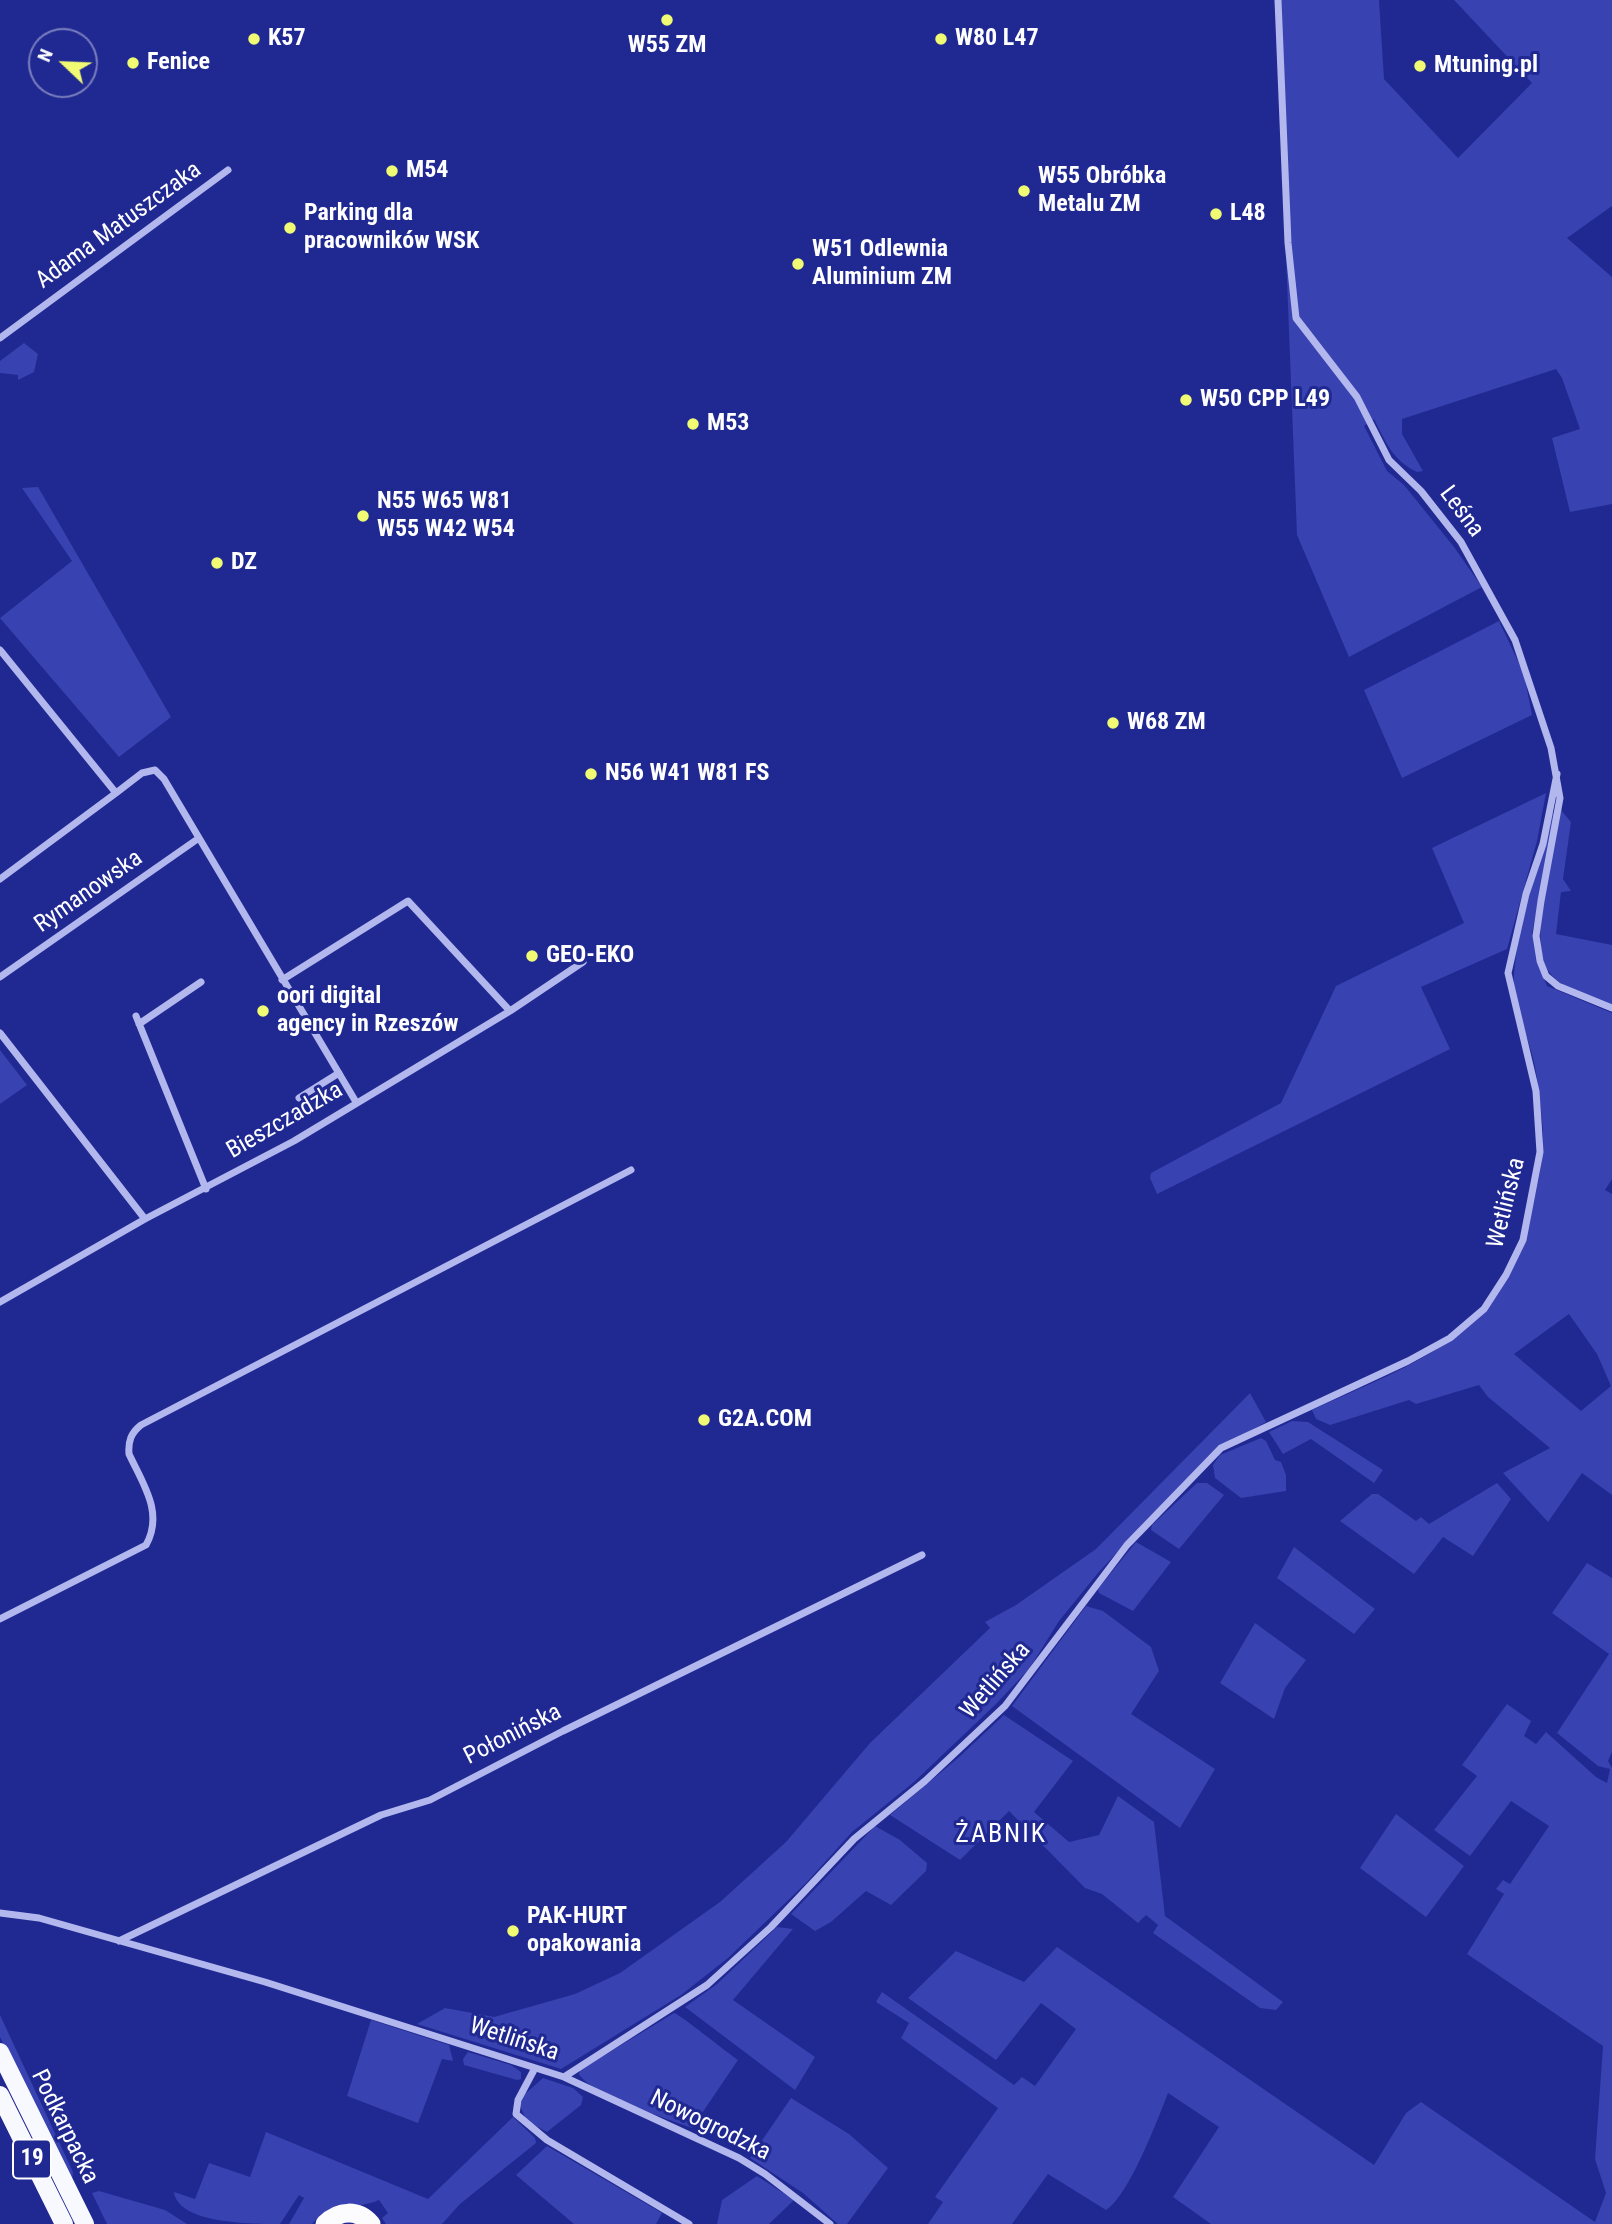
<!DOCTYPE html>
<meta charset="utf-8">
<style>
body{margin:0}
#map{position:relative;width:1612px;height:2224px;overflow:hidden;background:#202892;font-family:"Roboto Condensed",sans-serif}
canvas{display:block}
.north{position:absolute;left:28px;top:28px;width:70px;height:70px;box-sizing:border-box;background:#202892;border:2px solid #797ebe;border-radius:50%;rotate:293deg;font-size:19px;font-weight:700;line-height:28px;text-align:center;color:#fff}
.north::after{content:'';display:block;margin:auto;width:24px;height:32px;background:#f0fa72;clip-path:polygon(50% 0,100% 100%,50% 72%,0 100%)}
</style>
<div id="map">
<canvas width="1612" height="2224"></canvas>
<div class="north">N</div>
</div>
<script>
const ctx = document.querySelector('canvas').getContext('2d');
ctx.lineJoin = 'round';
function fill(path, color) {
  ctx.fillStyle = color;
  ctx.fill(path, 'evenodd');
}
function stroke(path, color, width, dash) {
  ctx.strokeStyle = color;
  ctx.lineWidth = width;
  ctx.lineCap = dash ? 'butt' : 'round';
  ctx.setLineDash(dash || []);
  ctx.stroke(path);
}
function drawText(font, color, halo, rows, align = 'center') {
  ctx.font = font + ' "Roboto Condensed",sans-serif';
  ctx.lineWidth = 6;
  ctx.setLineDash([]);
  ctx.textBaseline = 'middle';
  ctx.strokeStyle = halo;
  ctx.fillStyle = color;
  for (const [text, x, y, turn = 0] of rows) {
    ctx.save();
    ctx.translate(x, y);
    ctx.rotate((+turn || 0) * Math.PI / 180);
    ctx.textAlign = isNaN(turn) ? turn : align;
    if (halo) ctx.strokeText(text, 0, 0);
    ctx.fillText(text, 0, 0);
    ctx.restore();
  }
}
fill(new Path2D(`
 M 1276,0 L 1379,0 L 1384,79 L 1458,158 L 1532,83 L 1454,0 L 1612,0 L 1612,206 L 1567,238 L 1612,277 L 1612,504 L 1570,512 L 1552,438 L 1580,429 L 1562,378 L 1556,369 L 1402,419 L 1402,434 L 1423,471 L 1417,472 C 1392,460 1386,442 1374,419 L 1364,426 L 1387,471 L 1404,485 L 1454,547 L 1482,587 L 1349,657 L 1297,535 Z
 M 24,343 L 38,354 L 34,372 L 18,380 L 18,375 L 0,373 L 0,361 Z
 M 38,487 L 171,717 L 119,757 L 0,618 L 72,561 L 22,488 Z
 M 1499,621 L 1524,674 L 1532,715 L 1402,778 L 1364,690 Z
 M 1546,793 L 1537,841 L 1507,949 L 1421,987 L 1450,1049 L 1157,1194 L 1150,1178 L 1151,1173 L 1281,1103 L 1336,986 L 1464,923 L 1432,848 Z
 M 1561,810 L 1571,822 L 1563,879 L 1571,891 L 1561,892 L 1556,934 L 1612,945 L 1612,1006 C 1593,998 1563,990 1550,973 C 1526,942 1554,847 1561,810 Z
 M 1556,812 L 1532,933 L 1536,960 L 1547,986 L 1612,1013 L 1612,1179 L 1605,1190 L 1612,1194 L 1612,1495 L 1582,1473 L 1548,1522 L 1503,1473 L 1550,1448 L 1488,1397 L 1479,1385 L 1416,1404 L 1409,1400 L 1330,1425 L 1316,1419 L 1312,1410 C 1419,1361 1503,1337 1532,1209 C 1539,1179 1546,1151 1542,1120 C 1540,1101 1538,1081 1534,1062 C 1528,1035 1512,1002 1514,974 C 1519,920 1538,866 1552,814 ZM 1569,1314 L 1597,1354 L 1611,1386 L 1581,1411 L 1514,1354 Z
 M 0,1050 L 27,1085 L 0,1104 Z
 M 1250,1393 L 1266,1422 L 1231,1441 L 1146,1521 L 1098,1573 L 1059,1621 L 1029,1669 L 996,1704 L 914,1782 L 852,1832 L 807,1882 L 728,1958 L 681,1995 L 561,2069 L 417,2024 L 445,2008 L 494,2017 L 575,1994 L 620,1973 L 720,1902 L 786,1842 L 870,1743 L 990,1628 L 985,1622 L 1016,1605 L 1096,1549 Z
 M 1292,1421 L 1308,1422 L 1383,1470 L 1374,1483 L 1311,1439 L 1283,1454 L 1269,1432 Z
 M 1261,1438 L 1266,1441 L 1275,1460 L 1281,1462 L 1286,1475 L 1286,1491 L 1241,1498 L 1215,1478 L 1213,1465 L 1220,1455 Z
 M 1197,1483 L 1207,1483 L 1224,1495 L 1179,1549 L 1151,1530 L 1152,1525 Z
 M 1497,1483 L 1511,1499 L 1473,1556 L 1443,1537 L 1414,1574 L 1340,1521 L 1372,1494 L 1378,1494 L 1416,1521 L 1421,1517 L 1429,1524 Z
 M 1136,1542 L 1171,1562 L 1133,1611 L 1099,1593 L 1098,1589 Z
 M 1294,1547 L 1375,1609 L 1354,1634 L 1277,1578 Z
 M 1587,1563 L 1612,1578 L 1612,1752 L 1608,1761 L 1612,1768 L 1612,2224 L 1211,2224 L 1173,2197 L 1219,2127 L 1168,2093 C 1158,2119 1129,2196 1106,2210 L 1048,2174 L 1012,2224 L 928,2224 L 943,2202 L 935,2197 L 998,2108 L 901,2038 L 909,2023 L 876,2002 L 882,1992 L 1014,2085 L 1022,2077 L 1035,2086 L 1076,2029 L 1041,2003 L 996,2060 L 908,1998 L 956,1951 L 1024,1982 L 1057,1947 L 1374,2165 L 1406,2113 L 1421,2102 L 1595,2222 L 1606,2193 L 1595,2159 L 1603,2046 L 1467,1954 L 1504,1894 L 1496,1889 L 1503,1880 L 1510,1884 L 1549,1826 L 1511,1801 L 1470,1856 L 1434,1830 L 1477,1776 L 1462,1765 L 1507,1704 L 1531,1721 L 1524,1736 L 1536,1744 L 1546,1732 L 1596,1777 L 1607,1783 L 1610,1769 L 1598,1766 L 1557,1733 L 1609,1654 L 1552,1613 Z
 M 1086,1606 L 1103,1611 L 1151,1647 L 1159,1671 L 1131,1714 L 1215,1769 L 1180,1828 L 1012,1706 Z
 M 1255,1623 L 1306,1660 L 1285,1688 L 1274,1719 L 1220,1683 Z
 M 1004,1715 L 1073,1761 L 1034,1812 L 1069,1842 L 1099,1835 L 1118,1796 L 1154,1822 L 1165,1916 L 1283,2002 L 1276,2010 L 1260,2008 L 1153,1933 L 1158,1925 L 1146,1915 L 1138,1923 L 1102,1894 L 1085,1888 L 1009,1811 L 960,1860 L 890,1815 L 958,1758 Z
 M 1396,1814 L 1464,1866 L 1426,1917 L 1360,1868 Z
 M 875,1826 L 900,1840 L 927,1863 L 926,1871 L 891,1905 L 866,1891 L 831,1922 L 815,1931 L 791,1914 Z
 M 777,1927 L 793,1929 L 733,2000 L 815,2057 L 795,2090 L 685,2007 L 717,1984 Z
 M 674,2013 C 678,2013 728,2053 738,2060 L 692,2128 C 668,2119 590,2094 579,2074 L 580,2070 Z
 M 0,2015 L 73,2172 L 72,2181 L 0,2037 Z
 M 371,2020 L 449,2045 L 453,2061 L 442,2059 L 418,2123 L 347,2096 Z
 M 468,2052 L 511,2065 L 521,2072 L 521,2079 L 517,2080 L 464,2065 L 463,2059 Z
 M 543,2078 L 573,2088 L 583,2097 L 581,2105 L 547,2132 L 527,2121 L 520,2106 L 525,2094 Z
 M 791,2098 L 849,2134 L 888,2168 L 847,2224 L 838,2224 L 803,2193 L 750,2158 Z
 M 513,2117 L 535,2138 L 536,2143 L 460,2204 L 442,2224 L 386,2224 L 382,2218 L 388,2213 L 379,2200 C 352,2212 336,2196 312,2224 L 289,2224 L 304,2198 L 299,2195 L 280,2224 C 252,2224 178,2224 174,2192 L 195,2199 L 209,2163 L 250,2177 L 266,2132 L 428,2199 Z
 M 547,2146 L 662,2213 L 656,2224 L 574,2224 L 516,2175 Z
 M 757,2176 L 794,2200 L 769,2224 L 717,2224 L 722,2200 Z
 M 99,2191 L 165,2210 L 187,2224 L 107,2224 L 92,2193 Z`), '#3842b0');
stroke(new Path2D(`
 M 1278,0 L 1288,243 L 1296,318 L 1357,397 L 1389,460 L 1421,491 L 1461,542 L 1515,640 L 1551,748 L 1560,798 L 1541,901 L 1536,936 L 1540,961 L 1546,976 L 1558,986 L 1612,1008
 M 0,338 L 228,170
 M 0,650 L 116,793 L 0,879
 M 116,793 L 142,773 L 155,770 L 164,779 L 356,1102
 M 0,977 L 199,838
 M 282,980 L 408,901 L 510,1011
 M 136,1016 L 206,1189
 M 139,1024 L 201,982
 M 0,1033 L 145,1219
 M 299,1098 L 339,1073
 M 0,1302 L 145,1219 L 294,1141 L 510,1011 L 583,962
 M 0,1619 L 146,1545 C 164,1513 143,1484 129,1454 C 128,1441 131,1433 141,1425 L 631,1170
 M 0,1913 L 39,1918 L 265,1982 L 564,2077 L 707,1985 L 771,1927 L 854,1839 L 925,1781 L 1005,1706 L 1127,1545 L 1221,1448 L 1408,1361 L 1450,1338 L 1484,1309 L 1506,1275 L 1523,1240 L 1540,1152 L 1536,1091 L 1508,973 L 1526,894 L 1543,844 L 1557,774
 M 119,1941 L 381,1815 L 430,1800 L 563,1731 L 922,1555
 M 535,2068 L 518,2100 L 516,2114 L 547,2140 L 689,2224
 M 564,2077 L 739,2158 L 765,2174 L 830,2224`), '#b2b7ed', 7);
stroke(new Path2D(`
 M 0,2052 L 85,2224
 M 0,2095 L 64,2224`), '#f8f8ff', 18);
stroke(new Path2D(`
 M 325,2224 C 339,2210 358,2209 371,2224`), '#fcfcff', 19);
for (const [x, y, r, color] of [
 [667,20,7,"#f0fa72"],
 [254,39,7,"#f0fa72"],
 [941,39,7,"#f0fa72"],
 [133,63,7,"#f0fa72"],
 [1420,66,7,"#f0fa72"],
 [392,171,7,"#f0fa72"],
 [1024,191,7,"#f0fa72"],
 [1216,214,7,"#f0fa72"],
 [290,228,7,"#f0fa72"],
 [798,264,7,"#f0fa72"],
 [1186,400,7,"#f0fa72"],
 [693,424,7,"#f0fa72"],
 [363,516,7,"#f0fa72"],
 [217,563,7,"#f0fa72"],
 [1113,723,7,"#f0fa72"],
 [591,774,7,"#f0fa72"],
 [532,956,7,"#f0fa72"],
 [263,1011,7,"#f0fa72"],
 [704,1420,7,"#f0fa72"],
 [513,1931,7,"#f0fa72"]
]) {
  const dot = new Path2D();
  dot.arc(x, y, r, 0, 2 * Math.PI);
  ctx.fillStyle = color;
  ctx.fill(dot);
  stroke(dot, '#202892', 2.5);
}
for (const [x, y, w] of [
 [32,2159,38]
]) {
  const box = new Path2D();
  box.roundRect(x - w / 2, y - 19.5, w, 39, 5);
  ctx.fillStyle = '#202892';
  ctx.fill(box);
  stroke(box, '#fff', 2);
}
drawText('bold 23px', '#fff', null, [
 ["19",32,2159]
]);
drawText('bold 24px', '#fff', '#202892', [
 ["K57",268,39],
 ["W80 L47",955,39],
 ["W55 ZM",667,46,"center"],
 ["Fenice",147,63],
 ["Mtuning.pl",1434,66],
 ["M54",406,171],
 ["W55 Obróbka",1038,177],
 ["Metalu ZM",1038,205],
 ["Parking dla",304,214],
 ["pracowników WSK",304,242],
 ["L48",1230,214],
 ["W51 Odlewnia",812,250],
 ["Aluminium ZM",812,278],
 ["W50 CPP L49",1200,400],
 ["M53",707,424],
 ["N55 W65 W81",377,502],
 ["W55 W42 W54",377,530],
 ["DZ",231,563],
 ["W68 ZM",1127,723],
 ["N56 W41 W81 FS",605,774],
 ["GEO-EKO",546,956],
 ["oori digital",277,997],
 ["agency in Rzeszów",277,1025],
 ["G2A.COM",718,1420],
 ["PAK-HURT",527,1917],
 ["opakowania",527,1945]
], 'left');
drawText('24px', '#fff', '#202892', [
 ["Adama Matuszczaka",119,226,-36],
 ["Leśna",1461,512,53],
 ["Rymanowska",89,892,-35],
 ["Bieszczadzka",285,1121,-30],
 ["Wetlińska",1507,1203,-76],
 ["Wetlińska",996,1681,-49],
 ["Połonińska",513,1735,-27],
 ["Wetlińska",514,2040,18],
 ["Nowogrodzka",710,2126,26],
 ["Podkarpacka",64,2127,64]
]);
ctx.letterSpacing = '2px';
drawText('26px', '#fff', '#202892', [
 ["ŻABNIK",1001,1835]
]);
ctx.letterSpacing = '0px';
</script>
